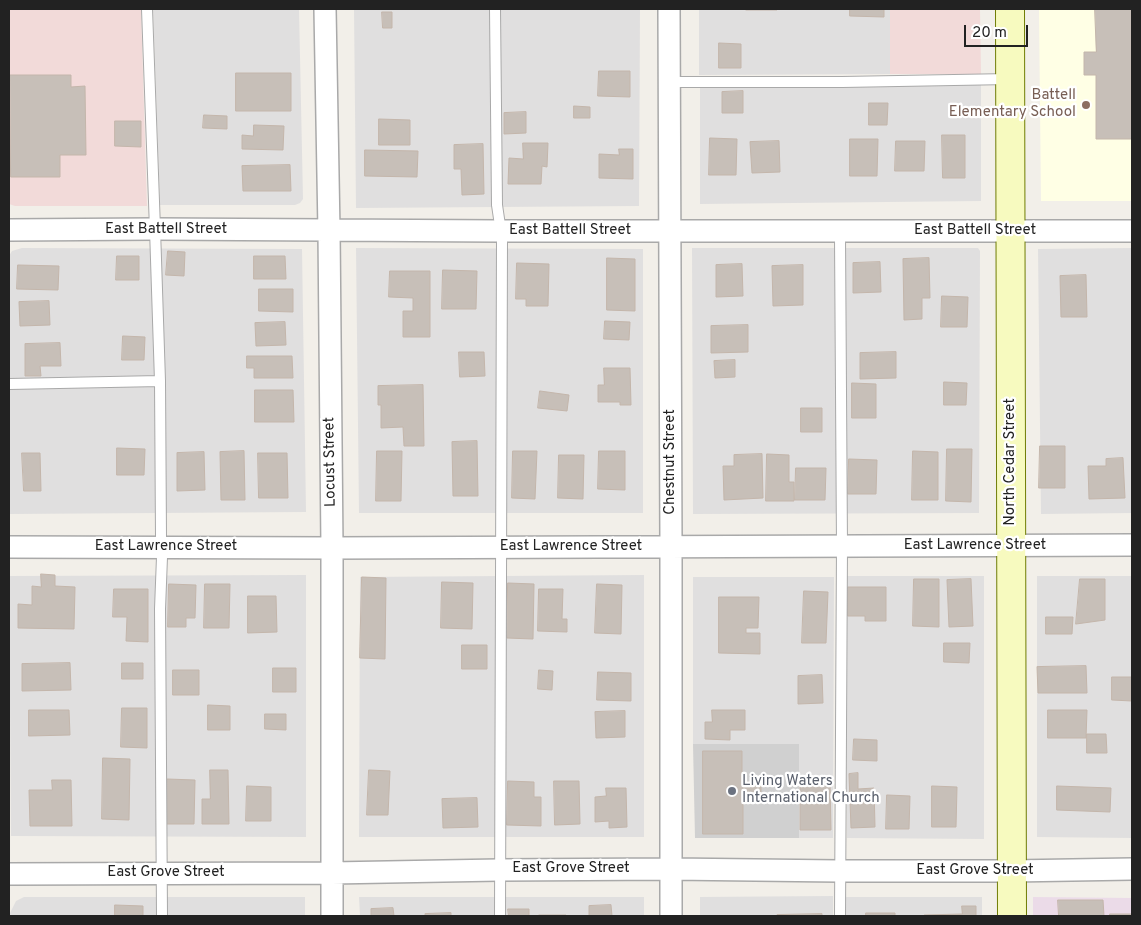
<!DOCTYPE html>
<style>
body{margin:0}
#map{position:relative;width:1141px;height:925px;overflow:hidden;background:#f2efe9;font-family:Overpass,sans-serif}
canvas{display:block}
.frame{position:absolute;inset:0;border:10px solid #222;pointer-events:none}
.scale{position:absolute;left:964px;top:25px;width:64px;height:22px;box-sizing:border-box;border:2px solid #222;border-top:0;padding-left:6px;font-size:15px;line-height:18px;white-space:nowrap;color:#222;-webkit-text-stroke:4px #fff;paint-order:stroke}
</style>
<div id="map">
<canvas width="1141" height="925"></canvas>
<div class="frame"></div>
<div class="scale">20 m</div>
</div>
<script>
const ctx = document.querySelector('canvas').getContext('2d');
ctx.lineJoin = 'round';
function fill(path, color) {
  ctx.fillStyle = color;
  ctx.fill(path, 'evenodd');
}
function stroke(path, color, width, dash) {
  ctx.strokeStyle = color;
  ctx.lineWidth = width;
  ctx.lineCap = dash ? 'butt' : 'round';
  ctx.setLineDash(dash || []);
  ctx.stroke(path);
}
function drawText(font, color, halo, rows, align = 'center') {
  ctx.font = font + ' Overpass,sans-serif';
  ctx.lineWidth = 4.5;
  ctx.setLineDash([]);
  ctx.textBaseline = 'middle';
  ctx.strokeStyle = halo;
  ctx.fillStyle = color;
  for (const [text, x, y, turn = 0] of rows) {
    ctx.save();
    ctx.translate(x, y);
    ctx.rotate((+turn || 0) * Math.PI / 180);
    ctx.textAlign = isNaN(turn) ? turn : align;
    if (halo) ctx.strokeText(text, 0, 0);
    ctx.fillText(text, 0, 0);
    ctx.restore();
  }
}
fill(new Path2D(`
 M 153,9 L 299,9 L 303,199 L 300,203 L 295,205 L 160,205 Z
 M 354,9 L 640,9 L 639,206 L 356,208 Z
 M 699,9 L 890,9 L 890,74 L 699,75 Z
 M 700,85 L 981,85 L 981,201 L 700,204 Z
 M 22,248 L 302,249 L 306,512 L 9,514 L 9,256 L 12,251 Z
 M 356,248 L 643,249 L 643,513 L 359,513 Z
 M 692,248 L 978,248 L 980,251 L 979,513 L 693,514 Z
 M 1132,248 L 1132,513 L 1041,514 L 1038,249 Z
 M 306,575 L 306,837 L 11,836 L 9,576 Z
 M 644,575 L 644,837 L 359,837 L 360,577 Z
 M 846,576 L 984,576 L 984,839 L 847,838 Z
 M 1037,576 L 1132,576 L 1132,838 L 1037,837 Z
 M 693,577 L 834,577 L 833,838 L 799,838 L 799,744 L 693,744 Z
 M 833,896 L 833,916 L 700,916 L 700,897 Z
 M 24,897 L 305,897 L 305,916 L 10,916 L 10,913 L 16,901 Z
 M 359,897 L 644,897 L 644,916 L 360,916 Z
 M 845,897 L 982,897 L 982,916 L 845,916 Z`), '#e0dfdf');
fill(new Path2D(`
 M 9,9 L 141,9 L 147,206 L 15,206 L 9,204 Z
 M 890,9 L 980,9 L 981,74 L 890,74 Z`), '#f2dad9');
fill(new Path2D(`
 M 1033,897 L 1132,898 L 1132,916 L 1033,916 Z`), '#ebdbe8');
fill(new Path2D(`
 M 1039,9 L 1132,9 L 1132,201 L 1041,201 Z`), '#ffffe5');
fill(new Path2D(`
 M 693,744 L 799,744 L 799,838 L 695,838 Z`), '#d0d0d0');
const building = new Path2D(`
 M 746,9 L 777,9 L 777,10 L 746,10 Z
 M 850,9 L 884,9 L 884,17 L 850,16 Z
 M 1095,9 L 1132,9 L 1132,139 L 1096,139 L 1096,75 L 1084,75 L 1084,52 L 1096,52 Z
 M 382,12 L 392,12 L 392,28 L 383,28 Z
 M 719,43 L 741,44 L 741,68 L 719,68 Z
 M 599,71 L 630,71 L 630,97 L 598,96 Z
 M 236,73 L 291,73 L 291,111 L 236,111 Z
 M 10,75 L 71,75 L 71,87 L 85,86 L 86,155 L 60,155 L 60,177 L 11,177 Z
 M 743,91 L 743,113 L 722,113 L 722,92 Z
 M 869,103 L 888,103 L 887,125 L 869,125 Z
 M 574,106 L 590,107 L 590,118 L 574,118 Z
 M 526,112 L 526,133 L 504,134 L 504,113 Z
 M 204,115 L 227,116 L 227,129 L 203,128 Z
 M 379,119 L 410,120 L 410,145 L 379,145 Z
 M 115,121 L 141,121 L 141,147 L 115,146 Z
 M 254,125 L 284,126 L 283,150 L 242,149 L 242,135 L 253,136 Z
 M 942,135 L 965,135 L 965,178 L 943,178 Z
 M 710,138 L 737,139 L 736,175 L 709,175 Z
 M 850,139 L 878,139 L 877,176 L 850,176 Z
 M 779,141 L 780,172 L 752,173 L 750,142 Z
 M 896,141 L 925,141 L 924,171 L 895,171 Z
 M 523,143 L 548,143 L 547,167 L 542,166 L 541,184 L 508,184 L 509,158 L 523,159 Z
 M 483,144 L 484,194 L 462,195 L 461,169 L 454,169 L 454,145 Z
 M 619,149 L 633,149 L 633,179 L 599,178 L 599,154 L 619,155 Z
 M 365,150 L 418,151 L 417,177 L 365,176 Z
 M 290,165 L 291,191 L 243,191 L 242,166 Z
 M 168,251 L 185,252 L 184,276 L 166,275 Z
 M 117,256 L 139,256 L 139,280 L 116,280 Z
 M 254,256 L 285,256 L 286,279 L 254,279 Z
 M 607,258 L 635,259 L 635,311 L 607,310 Z
 M 929,258 L 930,298 L 922,298 L 922,319 L 904,320 L 903,259 Z
 M 880,262 L 881,292 L 853,293 L 853,263 Z
 M 517,263 L 549,264 L 548,306 L 526,306 L 526,299 L 516,299 Z
 M 742,264 L 743,296 L 716,297 L 716,265 Z
 M 18,265 L 59,266 L 58,290 L 17,289 Z
 M 803,265 L 803,305 L 773,306 L 772,266 Z
 M 443,270 L 477,271 L 476,309 L 442,309 Z
 M 390,271 L 430,271 L 430,337 L 403,337 L 403,311 L 413,311 L 413,298 L 389,297 Z
 M 1086,275 L 1087,317 L 1061,317 L 1060,276 Z
 M 259,289 L 293,289 L 293,312 L 259,311 Z
 M 942,296 L 968,297 L 967,327 L 941,327 Z
 M 49,301 L 50,325 L 20,326 L 19,302 Z
 M 605,321 L 630,322 L 629,340 L 604,339 Z
 M 285,322 L 286,345 L 256,346 L 255,323 Z
 M 748,325 L 748,352 L 711,353 L 711,326 Z
 M 123,336 L 145,337 L 144,360 L 122,360 Z
 M 60,343 L 61,366 L 40,366 L 41,376 L 25,376 L 25,344 Z
 M 459,352 L 484,352 L 485,376 L 460,377 Z
 M 896,352 L 896,378 L 860,379 L 860,353 Z
 M 247,356 L 292,356 L 293,378 L 254,378 L 254,368 L 247,368 Z
 M 735,360 L 735,377 L 715,378 L 714,361 Z
 M 604,368 L 630,368 L 631,405 L 620,405 L 620,402 L 598,402 L 598,385 L 604,385 Z
 M 944,382 L 967,383 L 966,405 L 944,405 Z
 M 852,383 L 876,384 L 876,418 L 852,418 Z
 M 423,385 L 424,446 L 404,446 L 403,427 L 381,428 L 381,405 L 378,405 L 378,386 Z
 M 255,390 L 293,390 L 294,422 L 255,422 Z
 M 540,391 L 569,395 L 567,411 L 538,408 Z
 M 801,408 L 822,408 L 822,432 L 801,432 Z
 M 477,441 L 478,496 L 453,496 L 452,442 Z
 M 1040,446 L 1065,446 L 1065,488 L 1039,488 Z
 M 117,448 L 145,449 L 144,475 L 117,475 Z
 M 947,449 L 972,449 L 971,502 L 946,501 Z
 M 244,451 L 245,500 L 221,500 L 220,452 Z
 M 377,451 L 402,451 L 401,501 L 376,501 Z
 M 513,451 L 537,451 L 535,499 L 512,498 Z
 M 599,451 L 625,451 L 625,490 L 598,489 Z
 M 913,451 L 938,452 L 938,500 L 912,500 Z
 M 204,452 L 205,490 L 177,491 L 177,453 Z
 M 22,453 L 40,453 L 41,491 L 24,491 Z
 M 258,453 L 287,453 L 288,498 L 259,498 Z
 M 762,454 L 763,498 L 724,500 L 723,466 L 734,466 L 734,455 Z
 M 767,454 L 789,455 L 789,482 L 794,482 L 794,501 L 766,501 Z
 M 559,455 L 584,455 L 583,499 L 558,498 Z
 M 1123,458 L 1125,498 L 1089,499 L 1088,466 L 1106,466 L 1106,459 Z
 M 849,459 L 877,460 L 876,494 L 848,494 Z
 M 796,468 L 826,468 L 825,500 L 795,500 Z
 M 41,574 L 55,575 L 55,586 L 75,587 L 74,629 L 18,628 L 18,604 L 32,605 L 32,586 L 41,587 Z
 M 362,577 L 386,578 L 385,659 L 360,658 Z
 M 914,579 L 939,579 L 939,627 L 913,626 Z
 M 971,579 L 973,626 L 949,627 L 947,580 Z
 M 1080,579 L 1105,579 L 1105,620 L 1076,624 Z
 M 442,582 L 473,583 L 472,629 L 441,628 Z
 M 508,583 L 534,584 L 533,639 L 507,638 Z
 M 169,584 L 196,585 L 195,618 L 186,618 L 186,627 L 168,627 Z
 M 205,584 L 230,584 L 229,628 L 204,628 Z
 M 597,584 L 622,585 L 621,634 L 595,633 Z
 M 848,587 L 886,587 L 886,621 L 865,621 L 865,616 L 848,616 Z
 M 114,589 L 148,589 L 148,642 L 126,641 L 127,617 L 113,617 Z
 M 539,589 L 563,589 L 562,619 L 567,619 L 567,632 L 538,631 Z
 M 804,591 L 828,592 L 826,643 L 802,643 Z
 M 248,596 L 276,596 L 277,632 L 248,633 Z
 M 719,597 L 759,597 L 758,628 L 746,628 L 746,633 L 760,633 L 760,654 L 719,653 Z
 M 1046,617 L 1073,617 L 1072,634 L 1046,634 Z
 M 944,643 L 970,643 L 969,663 L 944,662 Z
 M 462,645 L 487,645 L 487,669 L 462,669 Z
 M 70,663 L 71,690 L 22,691 L 22,664 Z
 M 122,663 L 143,663 L 143,679 L 122,679 Z
 M 1086,666 L 1087,693 L 1038,693 L 1037,667 Z
 M 273,668 L 296,668 L 296,692 L 273,692 Z
 M 173,670 L 199,670 L 199,695 L 173,695 Z
 M 539,670 L 553,671 L 552,690 L 538,689 Z
 M 598,672 L 631,673 L 631,701 L 597,700 Z
 M 822,675 L 823,703 L 798,704 L 798,676 Z
 M 1112,677 L 1132,677 L 1132,701 L 1112,700 Z
 M 208,705 L 230,706 L 230,730 L 208,730 Z
 M 122,708 L 147,708 L 147,748 L 121,747 Z
 M 29,710 L 69,710 L 70,735 L 29,736 Z
 M 712,710 L 745,710 L 745,730 L 730,730 L 730,740 L 705,739 L 705,722 L 712,722 Z
 M 1048,710 L 1087,710 L 1086,738 L 1048,738 Z
 M 625,711 L 625,737 L 596,738 L 595,712 Z
 M 265,714 L 286,714 L 286,730 L 265,729 Z
 M 1087,734 L 1106,734 L 1107,753 L 1087,753 Z
 M 854,739 L 877,740 L 877,761 L 853,760 Z
 M 703,751 L 742,751 L 742,782 L 761,782 L 761,800 L 743,800 L 743,834 L 703,834 Z
 M 103,758 L 130,759 L 129,820 L 102,819 Z
 M 210,770 L 228,770 L 229,824 L 202,824 L 202,799 L 210,799 Z
 M 369,770 L 390,771 L 388,815 L 367,815 Z
 M 858,773 L 858,789 L 874,788 L 875,827 L 851,828 L 849,774 Z
 M 167,779 L 195,780 L 194,824 L 166,824 Z
 M 52,780 L 71,780 L 72,826 L 30,826 L 29,790 L 52,790 Z
 M 508,781 L 534,782 L 534,797 L 541,797 L 541,826 L 507,825 Z
 M 554,781 L 579,781 L 580,824 L 555,825 Z
 M 830,781 L 831,830 L 800,830 L 800,782 Z
 M 247,786 L 271,787 L 271,821 L 246,821 Z
 M 932,786 L 957,787 L 956,827 L 932,827 Z
 M 1057,786 L 1111,788 L 1110,812 L 1057,810 Z
 M 606,788 L 626,788 L 627,827 L 609,828 L 609,821 L 595,822 L 595,797 L 606,796 Z
 M 887,795 L 910,796 L 909,829 L 886,829 Z
 M 477,798 L 478,827 L 443,828 L 442,799 Z
 M 1058,900 L 1103,900 L 1104,916 L 1059,916 Z
 M 115,905 L 143,906 L 143,916 L 115,916 Z
 M 611,905 L 612,916 L 589,916 L 589,906 Z
 M 962,906 L 976,906 L 976,916 L 924,916 L 924,915 L 962,914 Z
 M 393,908 L 394,916 L 371,916 L 371,909 Z
 M 508,909 L 529,909 L 529,916 L 509,916 Z
 M 451,913 L 451,916 L 425,916 L 425,914 Z
 M 866,913 L 895,913 L 895,916 L 866,916 Z
 M 822,914 L 822,916 L 777,916 L 777,915 Z
 M 1110,914 L 1132,914 L 1132,916 L 1110,916 Z
 M 539,915 L 566,915 L 566,916 L 539,916 Z`);
fill(building, '#c7bfb8');
stroke(building, '#c4b6ab', 1);
const lane = new Path2D(`
 M 147,9 L 155,229 L 160,381 L 161,537 L 162,557 L 160,609 L 162,916
 M 495,9 L 497,205 L 502,239 L 500,916
 M 669,82 L 842,82 L 1010,79
 M 9,384 L 160,381
 M 840,916 L 842,547 L 840,237 L 841,230`);
const street = new Path2D(`
 M 325,9 L 329,231 L 332,548 L 332,916
 M 669,9 L 671,547 L 671,916
 M 9,230 L 155,229 L 500,231 L 1132,231
 M 9,547 L 332,548 L 1132,545
 M 9,874 L 332,873 L 499,870 L 671,869 L 839,871 L 1012,871 L 1132,869`);
const secondary = new Path2D(`
 M 1010,9 L 1012,916`);
stroke(lane, '#a9a9a9', 12);
stroke(street, '#a9a9a9', 24);
stroke(secondary, '#707d05', 30);
stroke(lane, '#fff', 10);
stroke(street, '#fff', 21);
stroke(secondary, '#f7fabf', 28);
for (const [x, y, r, color] of [
 [1086,105,5,"#8d6e63"],
 [732,791,5,"#6b7280"]
]) {
  const dot = new Path2D();
  dot.arc(x, y, r, 0, 2 * Math.PI);
  ctx.fillStyle = color;
  ctx.fill(dot);
  stroke(dot, '#fff', 2);
}
drawText('15px', '#785e54', '#fff', [
 ["Battell",1076,96],
 ["Elementary School",1076,113]
], 'right');
drawText('15px', '#222', '#fff', [
 ["East Battell Street",166,230],
 ["East Battell Street",570,231],
 ["East Battell Street",975,231],
 ["Locust Street",331,462,-91],
 ["Chestnut Street",671,462,-90],
 ["North Cedar Street",1011,462,-90],
 ["East Lawrence Street",975,546],
 ["East Lawrence Street",166,547],
 ["East Lawrence Street",571,547],
 ["East Grove Street",571,869],
 ["East Grove Street",975,871],
 ["East Grove Street",166,873]
]);
drawText('15px', '#5b616d', '#fff', [
 ["Living Waters",742,782],
 ["International Church",742,799]
], 'left');
</script>
